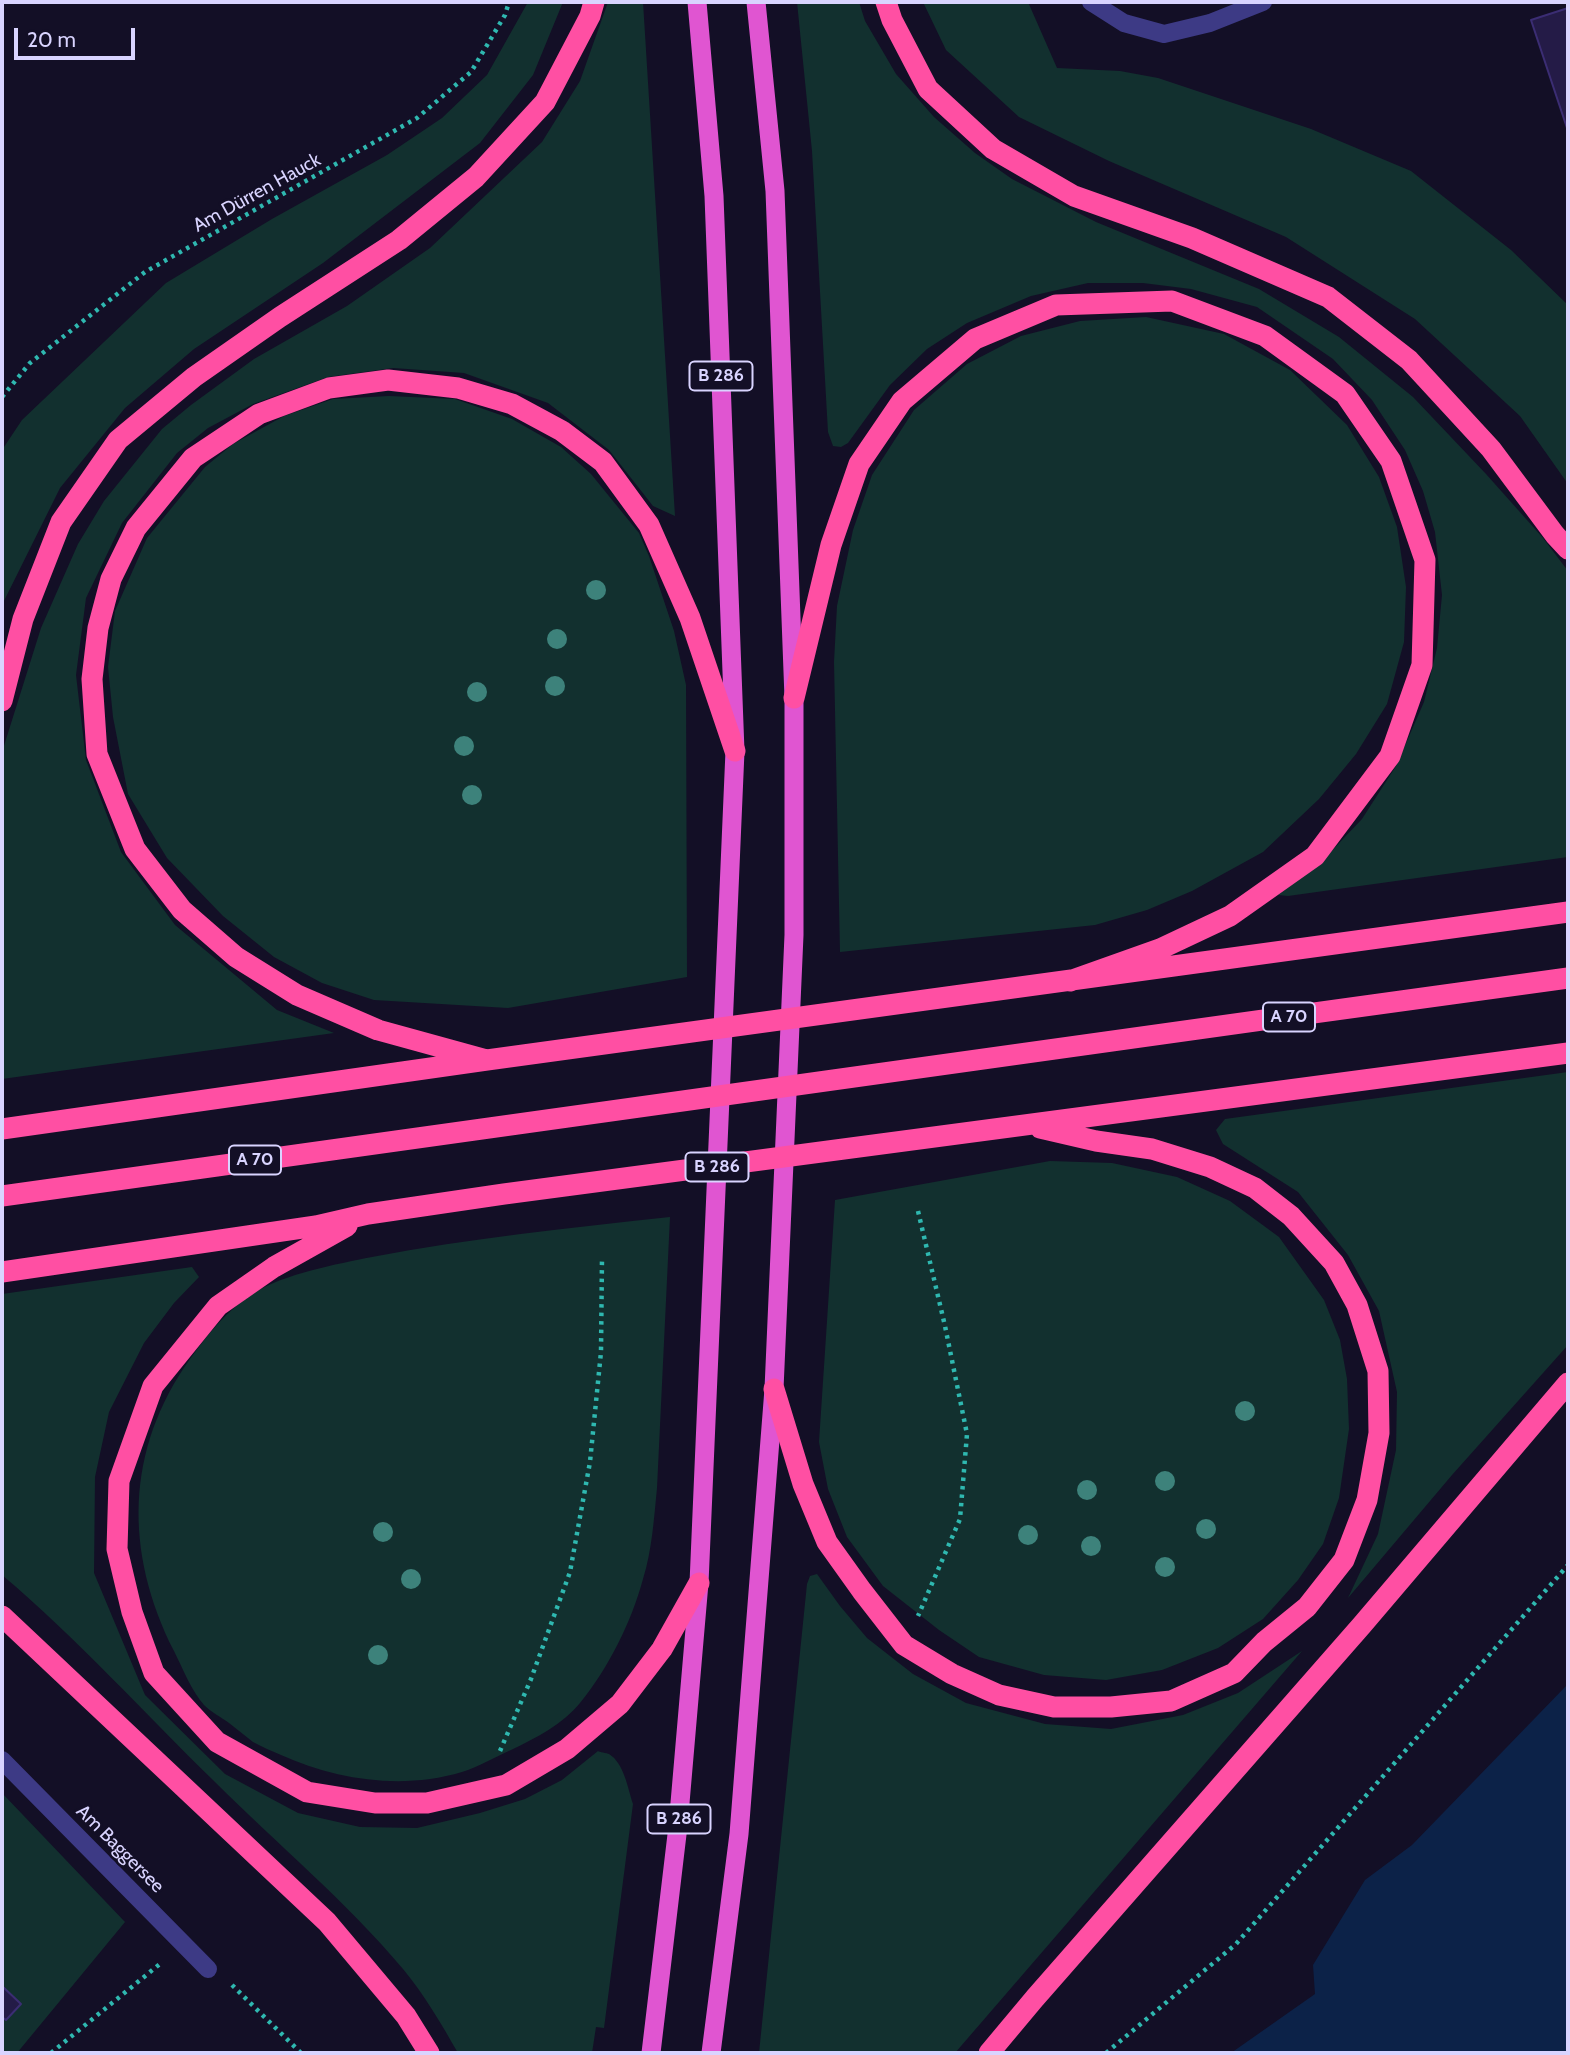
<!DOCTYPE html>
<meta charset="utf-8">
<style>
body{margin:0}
#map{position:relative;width:1570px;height:2055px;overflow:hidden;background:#130f26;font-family:Cabin,sans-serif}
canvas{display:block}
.frame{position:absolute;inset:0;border:4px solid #d9d4ff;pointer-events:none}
.scale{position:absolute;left:14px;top:28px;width:121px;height:32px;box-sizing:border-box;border:4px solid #d9d4ff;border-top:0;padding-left:9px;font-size:21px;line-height:24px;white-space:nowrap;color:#d9d4ff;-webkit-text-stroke:5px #130f26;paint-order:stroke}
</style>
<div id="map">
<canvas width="1570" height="2055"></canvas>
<div class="frame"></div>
<div class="scale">20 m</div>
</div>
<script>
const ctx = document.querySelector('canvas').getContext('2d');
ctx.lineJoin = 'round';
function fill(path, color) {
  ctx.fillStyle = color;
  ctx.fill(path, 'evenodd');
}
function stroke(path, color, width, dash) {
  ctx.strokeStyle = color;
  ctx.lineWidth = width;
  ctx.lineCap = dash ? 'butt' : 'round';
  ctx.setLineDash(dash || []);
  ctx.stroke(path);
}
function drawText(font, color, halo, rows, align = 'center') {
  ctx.font = font + ' Cabin,sans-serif';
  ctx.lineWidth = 5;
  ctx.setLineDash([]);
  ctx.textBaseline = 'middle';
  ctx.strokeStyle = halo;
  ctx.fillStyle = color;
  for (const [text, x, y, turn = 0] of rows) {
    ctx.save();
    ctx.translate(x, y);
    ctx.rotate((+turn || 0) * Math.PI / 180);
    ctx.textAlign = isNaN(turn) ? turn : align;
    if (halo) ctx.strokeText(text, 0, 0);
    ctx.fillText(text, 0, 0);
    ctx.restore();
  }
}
fill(new Path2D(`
 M 528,2 L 563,2 L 533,75 L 480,143 L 323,263 L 194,349 L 125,408 L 60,488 L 2,605 L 2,450 L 22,420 L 166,283 L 272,219 L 387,155 L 442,118 L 487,75 Z
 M 608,2 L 643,2 L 675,516 L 653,506 L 609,450 L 548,403 L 464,373 L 393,368 L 328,377 L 253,404 L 208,428 L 177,453 L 122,523 L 86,598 L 76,675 L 86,760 L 121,852 L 175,925 L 277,1010 L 334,1033 L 2,1079 L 2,752 L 41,628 L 78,544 L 104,501 L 162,429 L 191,405 L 254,359 L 347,306 L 430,248 L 542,142 L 580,81 Z
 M 797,2 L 859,2 L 865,21 L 896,74 L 934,117 L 975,153 L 1012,179 L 1096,222 L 1259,289 L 1339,337 L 1413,397 L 1486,474 L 1543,538 L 1568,571 L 1568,857 L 1288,896 L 1278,895 L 1323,860 L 1362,819 L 1396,766 L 1424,702 L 1437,648 L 1442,595 L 1435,532 L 1423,491 L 1405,450 L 1372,400 L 1333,359 L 1257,307 L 1191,289 L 1143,283 L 1088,283 L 1031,296 L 967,323 L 927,349 L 890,385 L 848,443 L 841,447 L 833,446 L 828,432 L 812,151 Z
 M 923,2 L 1028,2 L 1057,68 L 1120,71 L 1158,78 L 1311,129 L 1411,171 L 1511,250 L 1568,305 L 1568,484 L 1520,416 L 1415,319 L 1286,237 L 1109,161 L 1019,117 L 946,50 Z
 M 1146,317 L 1224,334 L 1290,370 L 1347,425 L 1379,477 L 1397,527 L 1406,587 L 1404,642 L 1387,704 L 1356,754 L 1319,799 L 1263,852 L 1192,891 L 1147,910 L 1095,925 L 840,952 L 834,662 L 837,606 L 853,530 L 872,475 L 914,410 L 967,364 L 1021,336 L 1080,321 Z
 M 389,396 L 455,399 L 512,419 L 561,447 L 591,474 L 639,533 L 649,556 L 674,631 L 686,685 L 687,977 L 508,1008 L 374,1000 L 322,983 L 274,957 L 223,916 L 167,858 L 128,794 L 113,717 L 108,667 L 115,611 L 147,538 L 205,467 L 233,444 L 284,416 L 333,399 Z
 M 1568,1072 L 1568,1345 L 1452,1475 L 1348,1598 L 1378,1534 L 1396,1450 L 1397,1392 L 1379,1311 L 1348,1255 L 1298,1192 L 1223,1144 L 1216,1130 L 1225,1119 Z
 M 1050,1161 L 1112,1163 L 1177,1177 L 1230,1201 L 1279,1237 L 1324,1300 L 1340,1340 L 1347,1379 L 1349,1429 L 1339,1498 L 1323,1544 L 1298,1580 L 1263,1619 L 1218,1648 L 1162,1670 L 1106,1680 L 1044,1675 L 979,1657 L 939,1630 L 883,1586 L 847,1537 L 828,1489 L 819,1442 L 835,1200 Z
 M 670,1217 L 657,1488 C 654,1518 652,1550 643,1579 C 631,1623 609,1667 580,1703 C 563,1724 536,1738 511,1750 C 495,1757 478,1767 462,1772 C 402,1790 337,1780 281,1755 C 272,1751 262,1747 253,1742 C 245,1736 237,1729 229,1723 C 221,1717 211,1712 204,1705 C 192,1692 182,1667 174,1651 C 124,1552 125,1450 190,1359 C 208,1334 227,1310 254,1293 C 284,1274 337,1264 372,1257 C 471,1238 570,1228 670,1217 Z
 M 192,1267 L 199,1277 L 174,1303 L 144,1343 L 109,1412 L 95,1477 L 94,1573 L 145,1695 L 225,1774 L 298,1813 L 360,1827 L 417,1828 L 480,1813 L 525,1799 L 562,1780 L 598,1751 C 599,1752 607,1753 609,1754 C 624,1763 628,1789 633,1804 L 604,2028 L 596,2027 L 592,2053 L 458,2053 C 442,2025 424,1994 403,1969 C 346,1901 278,1845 215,1782 C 144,1713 78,1639 2,1575 L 2,1294 Z
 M 817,1574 L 840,1606 L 867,1638 L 913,1674 L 966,1703 L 1045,1724 L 1111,1729 L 1183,1715 L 1238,1693 L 1302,1651 L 955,2053 L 759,2053 L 807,1584 L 810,1576 Z
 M 2,1793 L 125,1922 L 17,2053 L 2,2053 Z`), '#12302f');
fill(new Path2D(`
 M 1568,1684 L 1568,2053 L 1231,2053 L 1315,1994 L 1313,1965 L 1365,1880 L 1412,1845 Z`), '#0c2248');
const building = new Path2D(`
 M 1568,8 L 1568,131 L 1531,20 Z
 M 2,1986 L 21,2004 L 6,2020 L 2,2017 Z`);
fill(building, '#241b47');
stroke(building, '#3b2d73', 2);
stroke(new Path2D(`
 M 2,397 L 30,363 L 145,272 L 417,118 L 471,72 L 505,15 L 509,2
 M 918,1211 L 945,1326 L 967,1434 L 960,1519 L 918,1616
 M 500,1751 L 531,1679 L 570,1572 L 590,1462 L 601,1352 L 602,1258
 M 232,1985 L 301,2053
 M 51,2053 L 161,1963
 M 1106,2053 L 1236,1944 L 1568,1565`), '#2fb8b0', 4.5, [3.5, 5]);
stroke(new Path2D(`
 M 1091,2 L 1124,23 L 1164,34 L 1210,23 L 1263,2
 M 2,1760 L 208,1969`), '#3d3a85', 18);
stroke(new Path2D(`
 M 651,2053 L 678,1826 L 699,1583 L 735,751 L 714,196 L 697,2
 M 711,2053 L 739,1834 L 774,1389 L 794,935 L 794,698 L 775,191 L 756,2`), '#e055d1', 19);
stroke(new Path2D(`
 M 886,2 L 892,20 L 928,89 L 993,149 L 1074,196 L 1192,238 L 1328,297 L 1409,360 L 1491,449 L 1555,535 L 1568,549
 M 794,698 L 831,545 L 859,464 L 902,401 L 975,339 L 1056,305 L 1172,301 L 1265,336 L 1345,394 L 1391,461 L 1425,560 L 1422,665 L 1390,756 L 1315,856 L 1230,916 L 1160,949 L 1070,981
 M 2,701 L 23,619 L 61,522 L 118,440 L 194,377 L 280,317 L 399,240 L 476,177 L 545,102 L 590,16 L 594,2
 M 487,1060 L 378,1030 L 297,995 L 236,957 L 182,910 L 135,849 L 97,754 L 92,679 L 98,628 L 111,579 L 136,528 L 193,458 L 259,414 L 329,388 L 388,380 L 458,388 L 512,404 L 562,431 L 603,462 L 649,525 L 690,618 L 735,751
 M 2,1129 L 487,1060 L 1568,912
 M 2,1196 C 524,1121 1046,1050 1568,978
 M 347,1226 L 274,1267 L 218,1306 L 153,1386 L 119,1481 L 117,1549 L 132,1612 L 154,1673 L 217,1742 L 307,1792 L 375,1803 L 427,1803 L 506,1785 L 567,1749 L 620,1704 L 662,1649 L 699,1583
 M 2,1272 L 316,1226 L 368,1214 L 504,1194 L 1568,1053
 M 774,1389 L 803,1484 L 827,1542 L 862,1591 L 904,1645 L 952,1674 L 999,1695 L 1054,1707 L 1111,1707 L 1171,1701 L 1234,1673 L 1264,1642 L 1307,1607 L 1344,1560 L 1367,1500 L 1379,1433 L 1378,1371 L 1357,1305 L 1334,1263 L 1291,1216 L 1255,1188 L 1210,1167 L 1152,1149 L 1096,1141 L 1040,1128
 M 2,1616 L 327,1922 L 406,2016 L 429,2053
 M 989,2053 L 1035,1998 L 1362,1625 L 1568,1383`), '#ff4fa3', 21);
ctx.fillStyle = '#3d827b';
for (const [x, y] of [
 [596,590],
 [557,639],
 [555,686],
 [477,692],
 [464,746],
 [472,795],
 [1245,1411],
 [1165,1481],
 [1087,1490],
 [1206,1529],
 [383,1532],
 [1028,1535],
 [1091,1546],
 [1165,1567],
 [411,1579],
 [378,1655]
]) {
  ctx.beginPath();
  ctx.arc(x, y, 10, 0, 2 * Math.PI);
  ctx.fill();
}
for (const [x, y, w] of [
 [721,376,63],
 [1289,1017,52],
 [255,1160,52],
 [717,1167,63],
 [679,1819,63]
]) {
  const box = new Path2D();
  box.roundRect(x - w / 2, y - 14.5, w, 29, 5);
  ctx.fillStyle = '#130f26';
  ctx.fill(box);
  stroke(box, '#d9d4ff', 2);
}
drawText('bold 18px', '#d9d4ff', null, [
 ["B 286",721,376],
 ["A 70",1289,1017],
 ["A 70",255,1160],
 ["B 286",717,1167],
 ["B 286",679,1819]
]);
drawText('19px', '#d9d4ff', '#130f26', [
 ["Am Dürren Hauck",257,193,-29],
 ["Am Baggersee",120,1849,45]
]);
</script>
